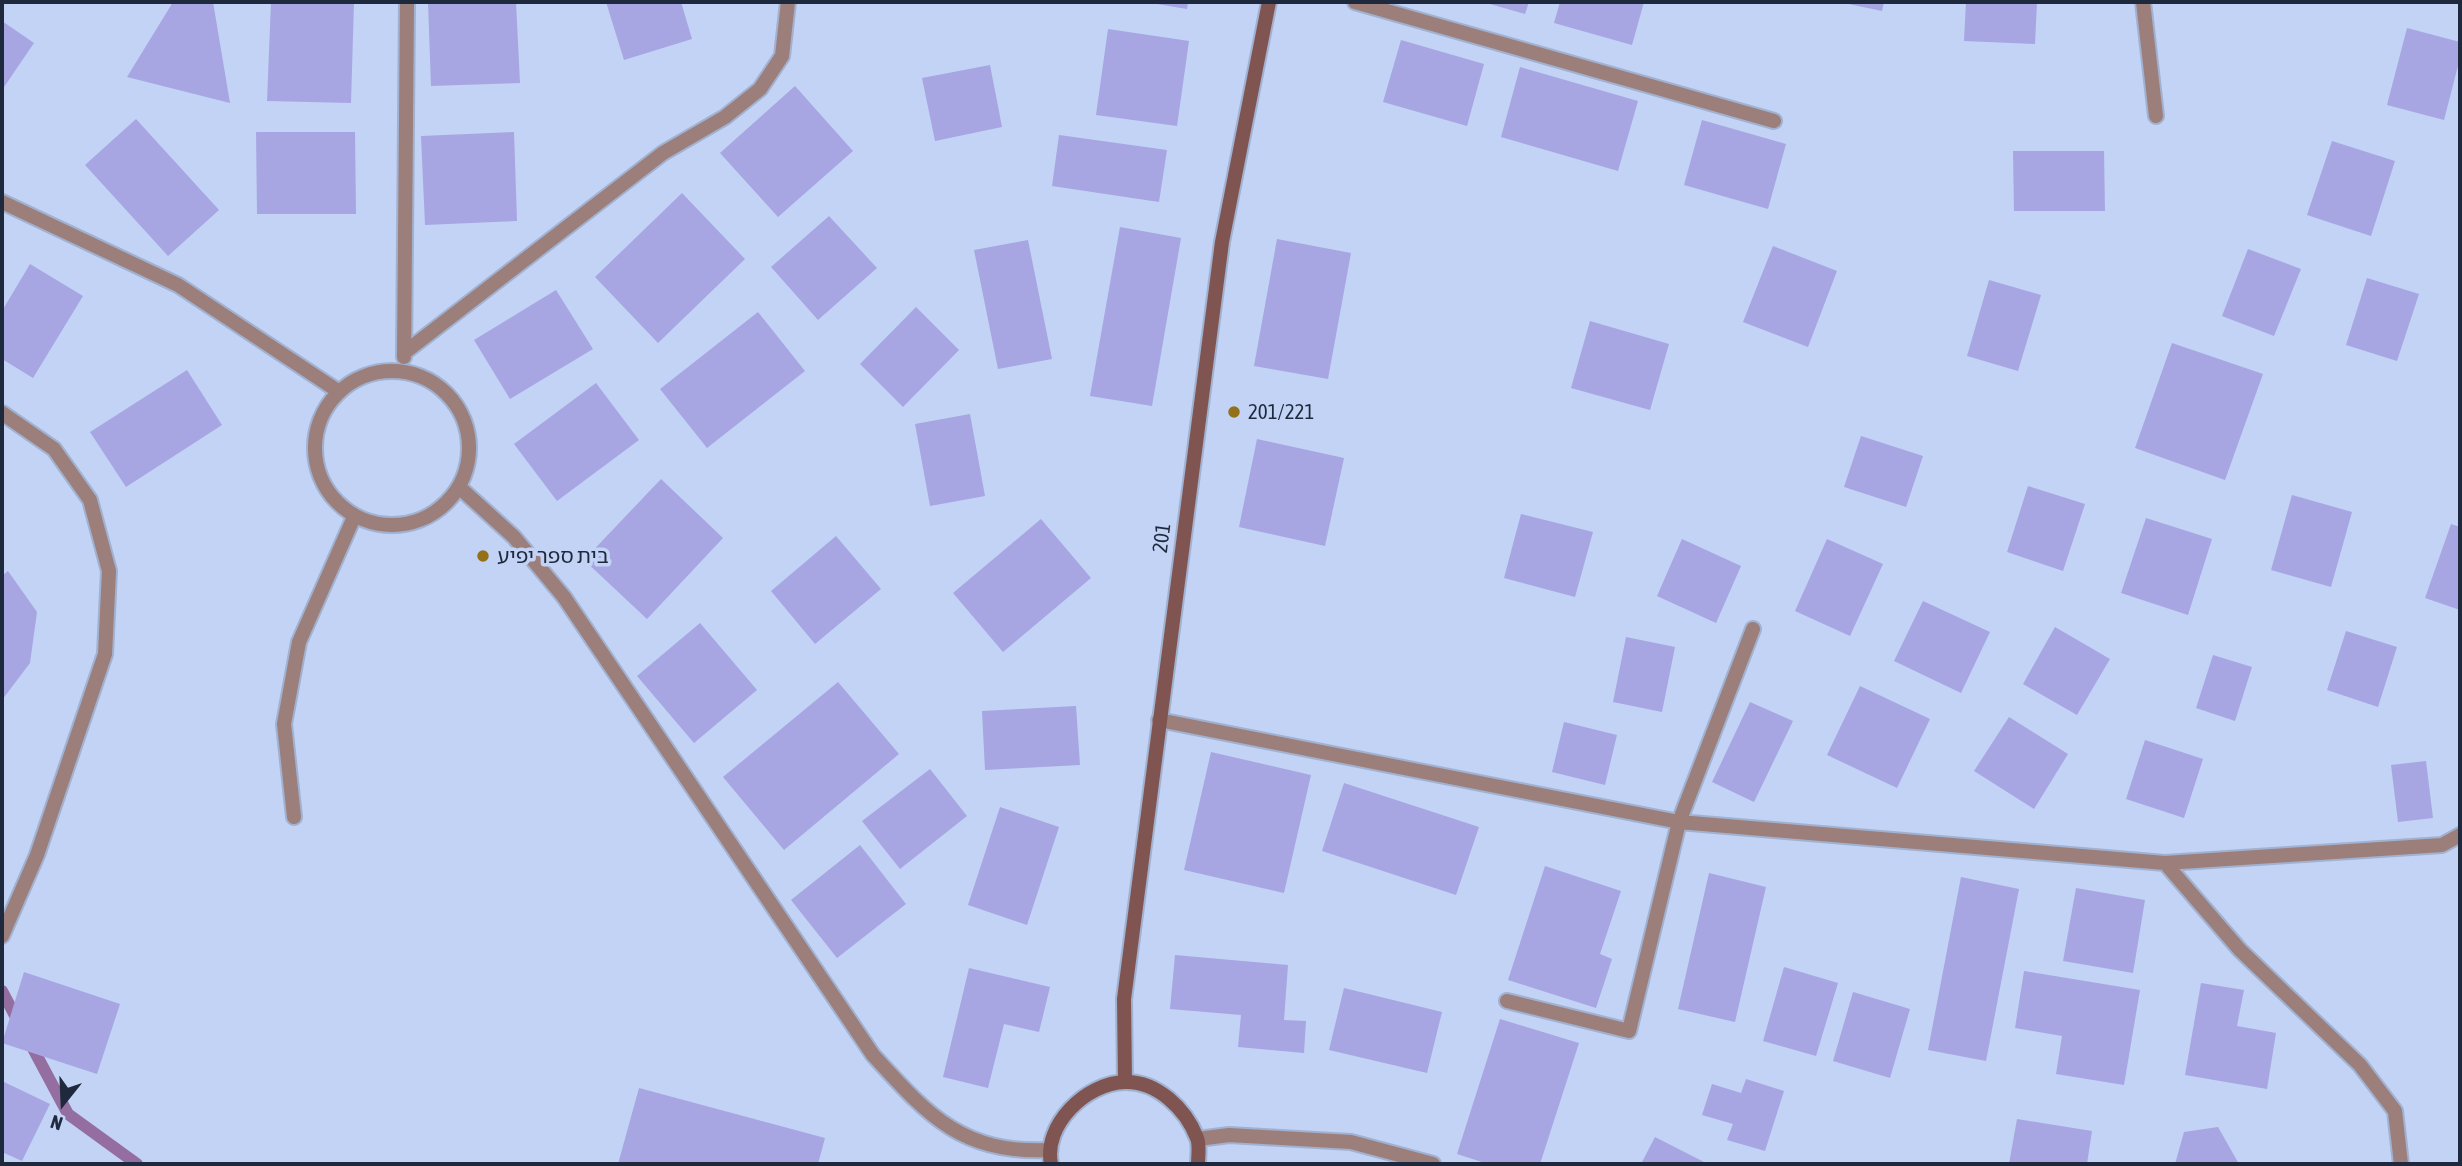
<!DOCTYPE html>
<meta charset="utf-8">
<style>
body{margin:0}
#map{position:relative;width:2462px;height:1166px;overflow:hidden;background:#c2d3f5;font-family:"Asap Condensed",sans-serif}
canvas{display:block}
.frame{position:absolute;inset:0;border:4px solid #1f293e;pointer-events:none}
.north{position:absolute;left:28px;top:1068px;width:70px;height:70px;-webkit-text-stroke:5px #c2d3f5;paint-order:stroke;rotate:198deg;font-size:19px;font-weight:700;line-height:28px;text-align:center;color:#1f293e}
.north::after{content:'';display:block;margin:auto;width:24px;height:32px;background:#1f293e;clip-path:polygon(50% 0,100% 100%,50% 72%,0 100%)}
</style>
<div id="map">
<canvas width="2462" height="1166"></canvas>
<div class="frame"></div>
<div class="north">N</div>
</div>
<script>
const ctx = document.querySelector('canvas').getContext('2d');
ctx.lineJoin = 'round';
function stroke(path, color, width, dash) {
  ctx.strokeStyle = color;
  ctx.lineWidth = width;
  ctx.lineCap = dash ? 'butt' : 'round';
  ctx.setLineDash(dash || []);
  ctx.stroke(path);
}
function fill(path, color) {
  ctx.fillStyle = color;
  ctx.fill(path, 'evenodd');
}
function drawText(font, color, halo, rows, align = 'center') {
  ctx.font = font + ' "Asap Condensed","Noto Sans Hebrew",sans-serif';
  ctx.lineWidth = 7;
  ctx.setLineDash([]);
  ctx.textBaseline = 'middle';
  ctx.strokeStyle = halo;
  ctx.fillStyle = color;
  for (const [text, x, y, turn = 0] of rows) {
    ctx.save();
    ctx.translate(x, y);
    ctx.rotate((+turn || 0) * Math.PI / 180);
    ctx.textAlign = isNaN(turn) ? turn : align;
    if (halo) ctx.strokeText(text, 0, 0);
    ctx.fillText(text, 0, 0);
    ctx.restore();
  }
}
stroke(new Path2D(`
 M 2,991 L 20,1025
 M 29,1041 L 68,1114 L 137,1164`), '#946ea0', 12);
fill(new Path2D(`
 M 173,2 L 213,2 L 230,103 L 127,77 Z
 M 271,2 L 354,2 L 351,103 L 267,101 Z
 M 428,2 L 516,2 L 520,83 L 431,86 Z
 M 606,2 L 681,2 L 692,39 L 624,60 Z
 M 1145,2 L 1188,2 L 1187,9 Z
 M 1483,2 L 1529,2 L 1525,14 Z
 M 1560,2 L 1644,2 L 1632,45 L 1554,23 Z
 M 1839,2 L 1884,2 L 1882,11 Z
 M 1966,2 L 2037,2 L 2035,44 L 1964,41 Z
 M 2,21 L 34,43 L 2,90 Z
 M 2407,28 L 2460,42 L 2460,58 L 2444,120 L 2387,105 Z
 M 1108,29 L 1189,41 L 1177,126 L 1096,115 Z
 M 1401,40 L 1484,64 L 1467,126 L 1383,102 Z
 M 990,65 L 1002,127 L 935,141 L 922,78 Z
 M 1520,67 L 1638,101 L 1618,171 L 1501,137 Z
 M 795,86 L 853,151 L 778,217 L 720,153 Z
 M 136,119 L 219,210 L 168,256 L 85,165 Z
 M 1702,120 L 1786,144 L 1768,209 L 1684,185 Z
 M 256,132 L 355,132 L 356,214 L 257,214 Z
 M 514,132 L 517,221 L 425,225 L 421,136 Z
 M 1059,135 L 1167,150 L 1159,202 L 1052,186 Z
 M 2332,141 L 2395,161 L 2371,236 L 2307,215 Z
 M 2013,151 L 2104,151 L 2105,211 L 2014,211 Z
 M 682,193 L 745,259 L 658,343 L 595,277 Z
 M 829,216 L 877,268 L 818,320 L 771,267 Z
 M 1120,227 L 1181,238 L 1152,406 L 1090,396 Z
 M 1277,239 L 1351,253 L 1328,379 L 1254,366 Z
 M 1028,240 L 1052,359 L 998,369 L 974,250 Z
 M 1773,246 L 1837,271 L 1808,347 L 1743,322 Z
 M 2248,249 L 2301,269 L 2274,336 L 2222,316 Z
 M 30,264 L 83,296 L 33,378 L 2,359 L 2,311 Z
 M 2367,278 L 2419,294 L 2397,361 L 2346,345 Z
 M 1989,280 L 2041,295 L 2018,371 L 1967,356 Z
 M 556,290 L 593,349 L 510,399 L 474,340 Z
 M 916,307 L 959,350 L 903,407 L 860,364 Z
 M 758,312 L 805,371 L 707,448 L 660,389 Z
 M 1590,321 L 1669,344 L 1650,410 L 1571,388 Z
 M 2172,343 L 2263,374 L 2225,480 L 2135,448 Z
 M 187,370 L 222,425 L 126,487 L 90,432 Z
 M 596,383 L 639,440 L 557,501 L 514,444 Z
 M 970,414 L 985,496 L 930,506 L 915,424 Z
 M 1861,436 L 1923,456 L 1906,507 L 1844,487 Z
 M 1257,439 L 1344,458 L 1325,546 L 1239,527 Z
 M 661,479 L 723,538 L 647,619 L 584,560 Z
 M 2028,486 L 2085,504 L 2063,571 L 2007,552 Z
 M 2292,495 L 2352,512 L 2331,587 L 2271,570 Z
 M 1521,514 L 1593,532 L 1575,597 L 1504,578 Z
 M 2146,518 L 2212,539 L 2188,615 L 2121,593 Z
 M 1041,519 L 1091,578 L 1003,652 L 953,593 Z
 M 2451,524 L 2460,527 L 2460,610 L 2425,598 Z
 M 836,536 L 881,589 L 815,644 L 771,591 Z
 M 1682,539 L 1741,566 L 1716,623 L 1657,596 Z
 M 1827,539 L 1883,564 L 1850,636 L 1795,611 Z
 M 8,571 L 37,612 L 30,663 L 2,700 L 2,576 Z
 M 1923,601 L 1990,632 L 1961,693 L 1894,661 Z
 M 700,623 L 757,690 L 694,743 L 637,676 Z
 M 2055,627 L 2110,659 L 2077,715 L 2023,684 Z
 M 2346,631 L 2397,647 L 2378,707 L 2327,690 Z
 M 1626,637 L 1675,647 L 1662,712 L 1613,702 Z
 M 2213,655 L 2252,667 L 2235,721 L 2196,708 Z
 M 838,682 L 899,754 L 784,850 L 723,777 Z
 M 1860,686 L 1930,719 L 1897,788 L 1827,755 Z
 M 1750,702 L 1793,721 L 1754,802 L 1712,782 Z
 M 1076,706 L 1080,765 L 985,770 L 982,711 Z
 M 2009,717 L 2068,754 L 2034,809 L 1974,771 Z
 M 1564,722 L 1617,735 L 1605,785 L 1552,772 Z
 M 2145,740 L 2203,759 L 2184,818 L 2126,799 Z
 M 1211,752 L 1311,775 L 1284,893 L 1184,870 Z
 M 2426,761 L 2433,818 L 2398,822 L 2391,765 Z
 M 930,769 L 967,816 L 900,869 L 862,821 Z
 M 1344,783 L 1479,827 L 1456,895 L 1322,851 Z
 M 1000,807 L 1059,827 L 1027,925 L 968,905 Z
 M 860,845 L 906,904 L 837,958 L 791,900 Z
 M 1545,866 L 1621,891 L 1600,954 L 1612,959 L 1596,1008 L 1508,980 Z
 M 1709,873 L 1766,887 L 1735,1022 L 1678,1009 Z
 M 1961,877 L 2019,889 L 1986,1061 L 1928,1050 Z
 M 2076,888 L 2145,900 L 2133,973 L 2063,961 Z
 M 1175,955 L 1288,965 L 1284,1020 L 1306,1021 L 1304,1053 L 1238,1047 L 1241,1015 L 1170,1009 Z
 M 1784,967 L 1838,983 L 1816,1056 L 1763,1041 Z
 M 969,968 L 1050,987 L 1039,1032 L 1004,1024 L 988,1088 L 943,1077 Z
 M 2024,971 L 2140,990 L 2124,1085 L 2056,1074 L 2062,1036 L 2015,1028 Z
 M 24,972 L 120,1004 L 97,1074 L 2,1043 Z
 M 2201,983 L 2244,990 L 2237,1026 L 2276,1033 L 2267,1089 L 2185,1075 Z
 M 1344,988 L 1442,1012 L 1427,1073 L 1329,1050 Z
 M 1853,992 L 1910,1009 L 1890,1078 L 1833,1061 Z
 M 1500,1019 L 1579,1043 L 1540,1164 L 1488,1164 L 1457,1154 Z
 M 1746,1079 L 1784,1091 L 1765,1151 L 1727,1140 L 1733,1124 L 1702,1115 L 1712,1084 L 1741,1093 Z
 M 2,1081 L 50,1104 L 22,1161 L 2,1152 Z
 M 639,1088 L 825,1138 L 818,1164 L 618,1164 Z
 M 2017,1119 L 2092,1131 L 2087,1164 L 2009,1164 Z
 M 2218,1127 L 2239,1164 L 2175,1164 L 2184,1132 Z
 M 1655,1137 L 1708,1164 L 1641,1164 Z`), '#a7a6e2');
const lane = new Path2D(`
 M 294,817 L 284,724 L 299,642 L 354,517`);
const street = new Path2D(`
 M 1355,2 L 1774,121
 M 2143,2 L 2156,116
 M 2,202 L 178,285 L 338,391
 M 404,353 L 663,153 L 725,117 L 760,89 L 782,56 L 788,2
 M 404,357 L 407,2
 M315 448a77 77 0 1 1 154 0a77 77 0 1 1-154 0Z
 M 2,413 L 54,449 L 90,500 L 109,571 L 105,654 L 37,855 L 2,936
 M 459,487 L 514,537 L 564,597 L 873,1055 C 927,1114 961,1154 1048,1150
 M 1159,720 L 1679,822 L 2165,863 L 2442,845 L 2460,835
 M 2165,863 L 2240,950 L 2360,1065 L 2395,1111 L 2401,1164
 M 1507,1001 L 1629,1031 L 1679,822 L 1753,629
 M 1198,1139 L 1229,1135 L 1351,1142 L 1433,1164`);
const secondary = new Path2D(`
 M 1125,1082 L 1124,999 L 1222,242 L 1269,2
 M 1051,1164 C 1043,1125 1086,1083 1125,1082 C 1157,1081 1186,1109 1197,1138 C 1200,1145 1198,1156 1198,1164`);
stroke(lane, '#a1b1d0', 18);
stroke(street, '#a1b1d0', 18);
stroke(secondary, '#a1b1d0', 18);
stroke(lane, '#9c7e7b', 14);
stroke(street, '#9c7e7b', 14);
stroke(secondary, '#805551', 14);
for (const [x, y, r, color] of [
 [1234,412,7,"#947119"],
 [483,556,7,"#947119"]
]) {
  const dot = new Path2D();
  dot.arc(x, y, r, 0, 2 * Math.PI);
  ctx.fillStyle = color;
  ctx.fill(dot);
  stroke(dot, '#c2d3f5', 2.5);
}
drawText('21px', '#1f293e', '#c2d3f5', [
 ["201/221",1248,412],
 ["בית ספר יפיע",497,556]
], 'left');
drawText('21px', '#1f293e', '#c2d3f5', [
 ["201",1162,538,-83]
]);
</script>
